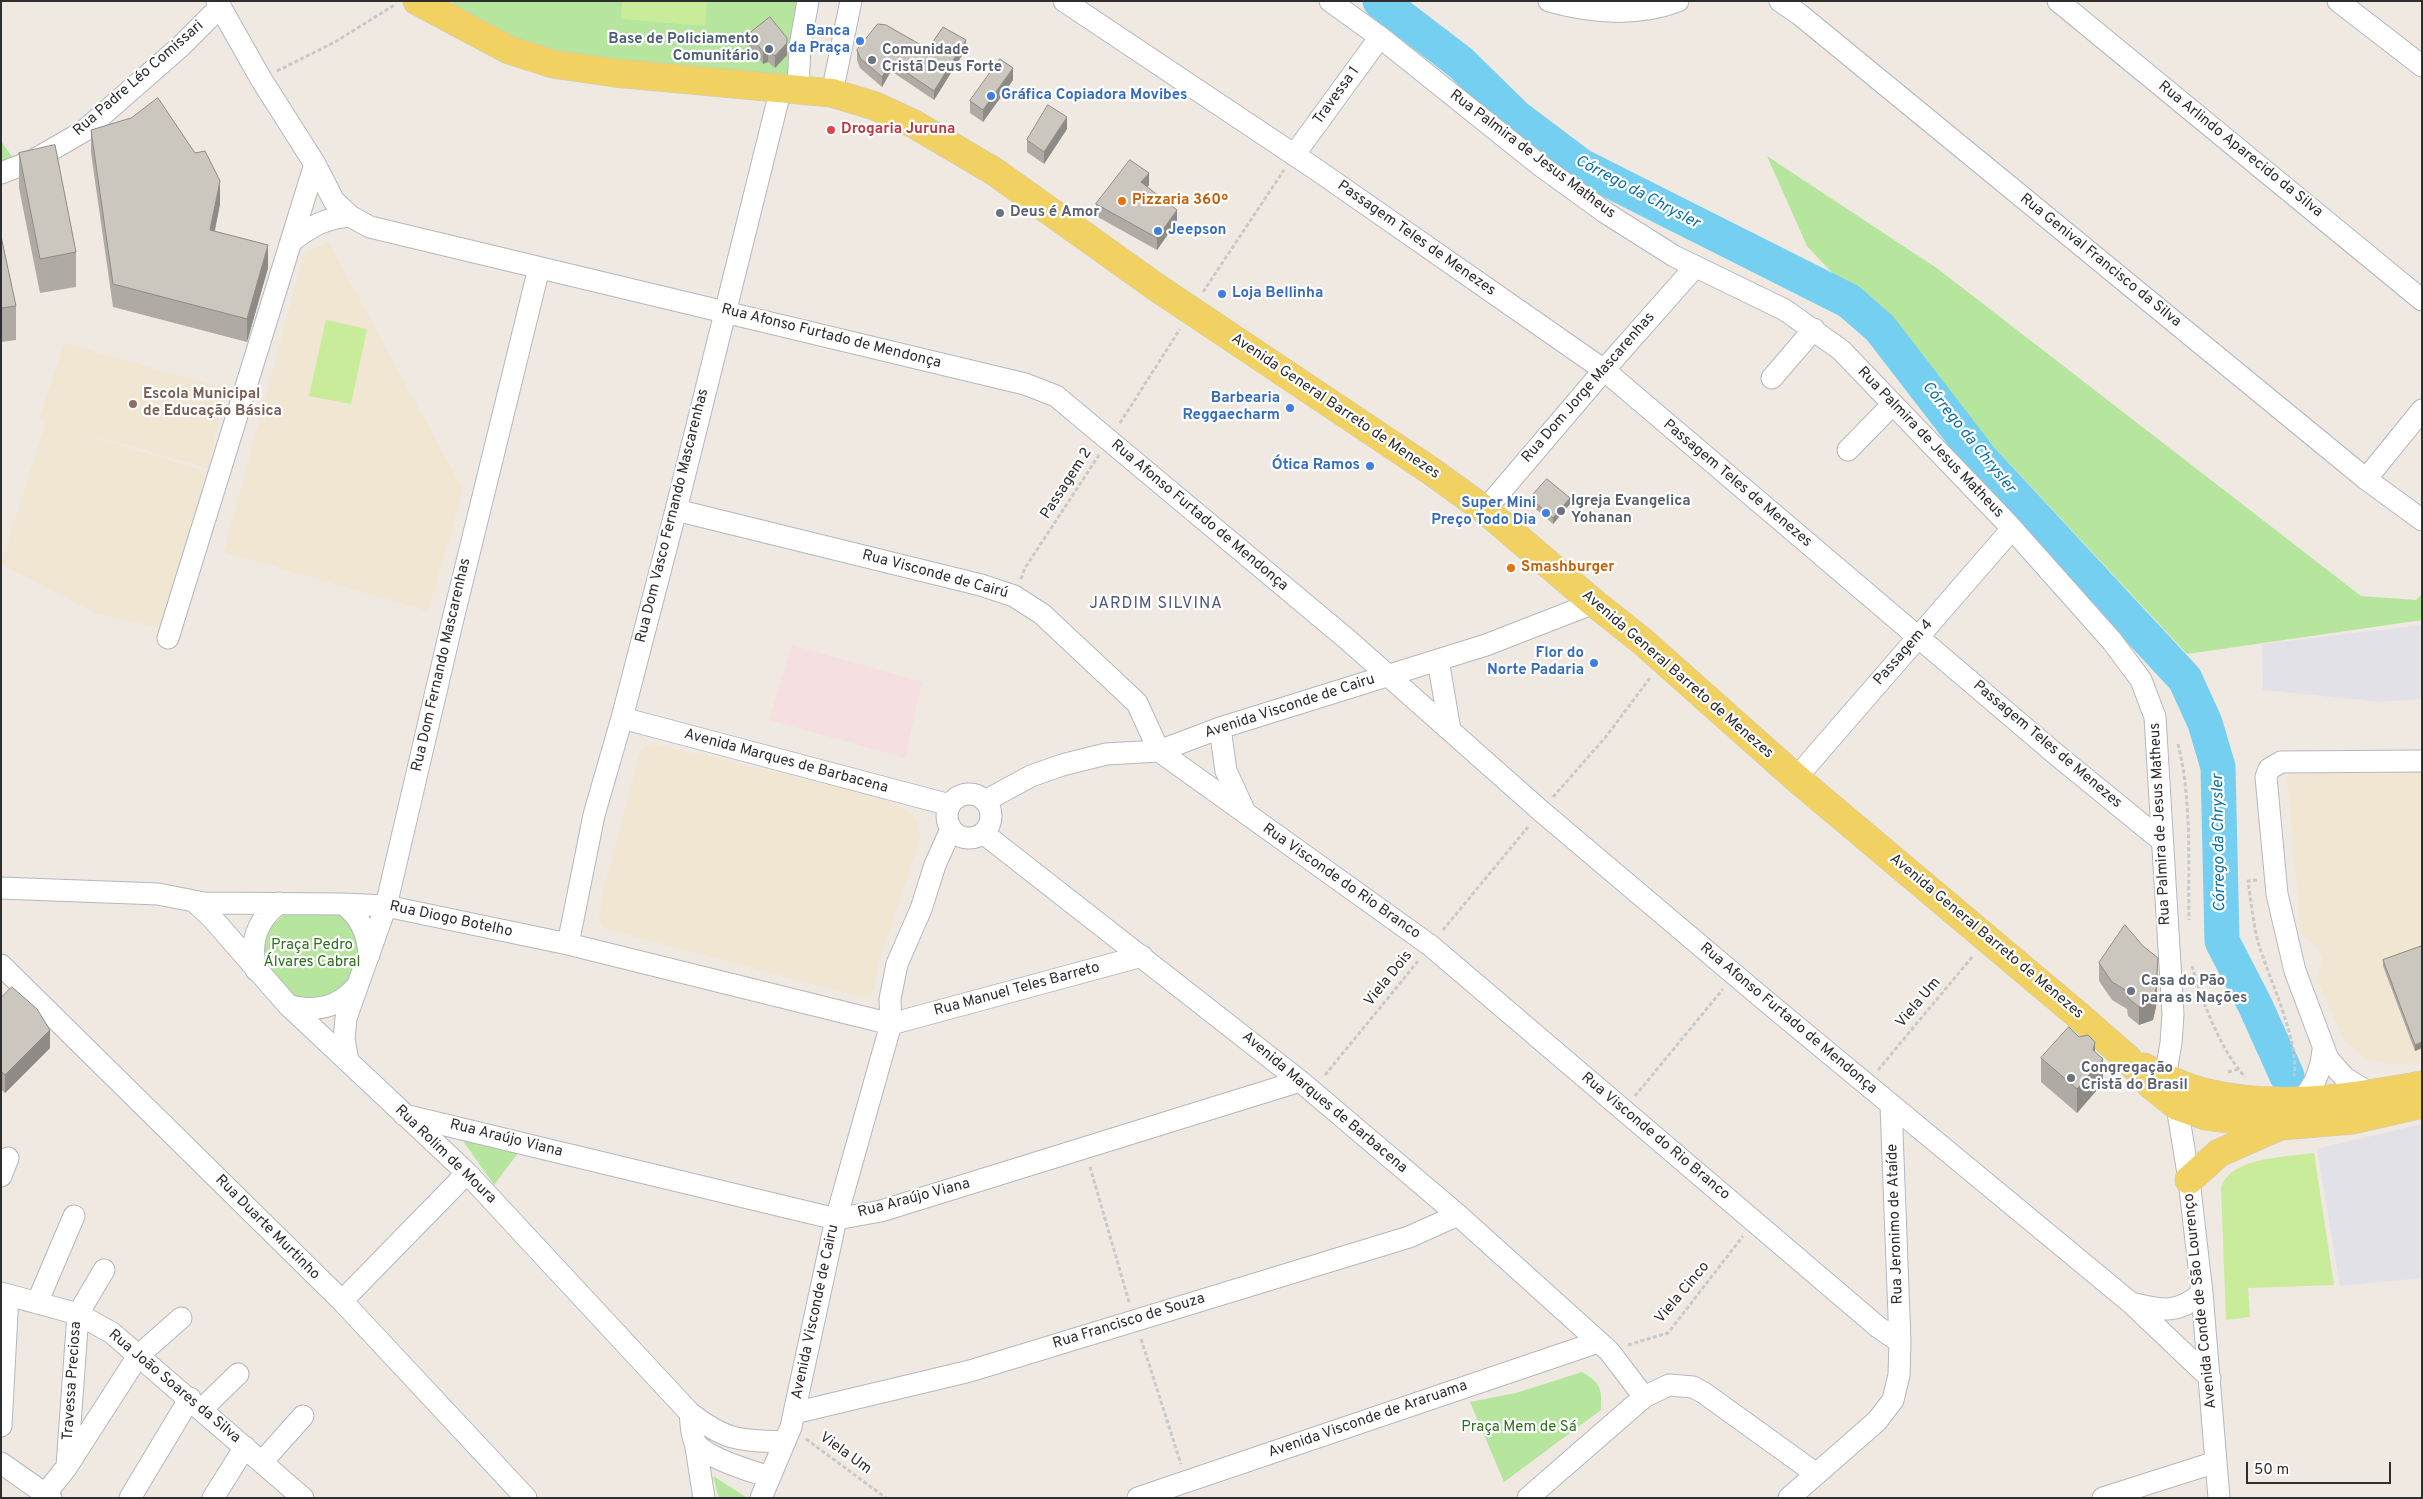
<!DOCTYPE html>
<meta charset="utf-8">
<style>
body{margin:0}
#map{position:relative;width:2423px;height:1499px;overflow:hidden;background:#efe9e1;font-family:Overpass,sans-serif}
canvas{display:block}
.frame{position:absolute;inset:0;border:2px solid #2e2e2e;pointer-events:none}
.scale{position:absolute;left:2246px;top:1462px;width:145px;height:22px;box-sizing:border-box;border:2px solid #2e2e2e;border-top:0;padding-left:6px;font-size:15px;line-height:18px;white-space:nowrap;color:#2e2e2e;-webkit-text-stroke:4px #fff;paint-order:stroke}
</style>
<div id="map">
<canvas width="2423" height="1499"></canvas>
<div class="frame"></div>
<div class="scale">50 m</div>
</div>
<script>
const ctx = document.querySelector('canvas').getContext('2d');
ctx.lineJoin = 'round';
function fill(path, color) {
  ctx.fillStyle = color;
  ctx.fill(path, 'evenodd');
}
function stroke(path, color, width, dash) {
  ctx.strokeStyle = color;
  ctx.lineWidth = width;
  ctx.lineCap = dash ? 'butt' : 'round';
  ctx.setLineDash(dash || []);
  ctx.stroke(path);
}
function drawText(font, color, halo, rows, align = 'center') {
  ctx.font = font + ' Overpass,sans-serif';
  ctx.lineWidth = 4.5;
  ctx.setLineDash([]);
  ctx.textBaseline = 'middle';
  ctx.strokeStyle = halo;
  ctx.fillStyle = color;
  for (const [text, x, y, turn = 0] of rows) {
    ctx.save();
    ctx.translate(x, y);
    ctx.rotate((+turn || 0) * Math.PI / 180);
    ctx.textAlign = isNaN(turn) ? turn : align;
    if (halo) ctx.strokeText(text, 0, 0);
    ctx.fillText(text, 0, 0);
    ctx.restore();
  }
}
fill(new Path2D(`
 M 2422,625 L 2422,699 L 2381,702 L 2263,690 L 2262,644 Z
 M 2422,1124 L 2422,1278 L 2340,1286 L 2317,1149 Z`), '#e3e1e8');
fill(new Path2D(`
 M 329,243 L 463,490 L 428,611 L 224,552 L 304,252 Z
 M 64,343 L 226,389 L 208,468 L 70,429 L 206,472 L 162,628 L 97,614 L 1,564 L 46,421 L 39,419 Z
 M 655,744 L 878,796 L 906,810 L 917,820 L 920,838 L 878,964 L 878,974 L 871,996 L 862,997 L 603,928 L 599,920 L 602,898 L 638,759 L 644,747 Z
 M 2422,769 L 2422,1063 L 2386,1064 L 2365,1058 L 2344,1040 L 2317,980 L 2322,959 L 2318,948 L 2301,933 L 2287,775 Z`), '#f0e6d1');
fill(new Path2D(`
 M 792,645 L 922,682 L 905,758 L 769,720 Z`), '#f5dfe0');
fill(new Path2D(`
 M 450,1 L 805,1 L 791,81 C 749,76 708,72 666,67 C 592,60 509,53 450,1 Z
 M 1,141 L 13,158 L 1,163 Z
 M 1767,156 L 1938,269 L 2361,596 L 2416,600 L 2422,594 L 2422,620 L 2187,654 L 1807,246 Z
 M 294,910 L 339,914 L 351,926 L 359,941 L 361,957 L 347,987 L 318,1002 L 286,995 L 266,968 L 264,952 L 266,938 L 272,926 L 282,916 Z
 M 461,1138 L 518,1153 L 494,1185 Z
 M 1582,1372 C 1601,1383 1602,1389 1601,1410 L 1504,1482 L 1470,1402 L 1516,1393 Z
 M 713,1476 L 746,1497 L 746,1498 L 719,1498 Z`), '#b6e59e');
fill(new Path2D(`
 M 622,1 L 707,1 L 705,26 L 621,19 Z
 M 326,320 L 367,329 L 351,404 L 309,396 Z
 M 2314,1153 L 2334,1285 L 2248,1288 L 2250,1317 L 2226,1320 L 2221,1188 C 2230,1157 2286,1157 2314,1153 Z`), '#c9ec9a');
stroke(new Path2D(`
 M 1380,1 L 1461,63 L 1516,117 L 1581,166 L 1849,301 L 1880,328 L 1981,459 L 2185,679 L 2205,723 L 2218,767 L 2222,941 L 2255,1005 L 2287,1076`), '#75cff0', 35);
const minor = new Path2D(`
 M 217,1 L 261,79 L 315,164 L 334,201 L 350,216 L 370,227 L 1025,384 L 1056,396 L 1348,640 L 1541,811 L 1767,1002 L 2131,1303 L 2210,1378
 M 1064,1 L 1317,170 L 1604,370 L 2058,756 L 2161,840
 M 1330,1 L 1380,37 L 1541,166 L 1606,213 L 1674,256 L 1785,310 L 1841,350 L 2007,523 L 2112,641 L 2141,680 L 2155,717 L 2173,1014 L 2171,1043 L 2165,1077 L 2177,1106 L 2189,1180 L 2202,1293 L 2219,1498
 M 1549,1 C 1592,13 1636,17 1678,1
 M 1780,1 L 1799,14 L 2366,479 L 2422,520
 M 2058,1 L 2422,300
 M 2338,1 L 2422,66
 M 798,89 L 800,46 L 808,1
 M 832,93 L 851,1
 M 1294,155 L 1380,37
 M 1,173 L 32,161 L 84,131 L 181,46 L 220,7
 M 292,241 C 311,226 326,218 350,216
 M 1772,378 L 1814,329
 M 1848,450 L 1893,404
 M 2366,479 L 2422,410
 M 676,510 L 981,585 L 1014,596 L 1042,614 L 1137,703 L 1159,751 L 1431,946 L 1878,1327 L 1900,1342
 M 1485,510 L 1604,370 L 1695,267
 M 168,638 L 315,164
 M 1438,660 L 1450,730
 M 622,718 L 950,805
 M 1220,728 L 1226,771 L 1245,812
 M 1796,778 L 2012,529
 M947 816a22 22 0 1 1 44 0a22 22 0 1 1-44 0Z
 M 985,801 L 1031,776 L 1062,765 L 1106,754 L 1159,751 L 1220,728 L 1486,645 L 1594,603
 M 983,833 L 1300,1081 L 1458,1215 L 1609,1351 L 1644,1397
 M 1,888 L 158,894 L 204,903 L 343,904 L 386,906 L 568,944 L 891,1024 L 1142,956
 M 195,902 L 212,918 L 288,1005 L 467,1173 L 690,1413 C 728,1442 739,1440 785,1442
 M 343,904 C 360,916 368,933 369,955
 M 568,944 L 594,815 L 622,718 L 676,510 L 781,88
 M 1,965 L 342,1301 L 526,1498
 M 256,970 C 249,943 257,920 279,903
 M 288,1005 C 315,1013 338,1008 357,986
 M 348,1061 L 344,1039 L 346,1018 L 386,906 L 452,623 L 539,268
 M 2371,1094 L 2345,1078 L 2328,1059 L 2295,971 L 2277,894 L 2266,777 L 2269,769 L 2281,762 L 2422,761
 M 2299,1101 C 2315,1088 2321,1070 2323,1050
 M 404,1115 L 836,1219 L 881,1211 L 1300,1081
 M 1,1176 L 8,1158
 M 1,1293 L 78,1314 L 112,1333 L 303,1498
 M 342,1301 L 467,1173
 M 37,1303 L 74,1216
 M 2131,1303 C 2161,1310 2177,1315 2202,1293
 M 202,1409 L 238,1374
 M 690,1413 C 691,1421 691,1433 694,1440 C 702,1457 753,1472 770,1477
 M 794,1413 L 970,1371 L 1409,1237 L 1458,1215
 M 1,1426 L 8,1295
 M 695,1441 L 704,1498
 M 262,1462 L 303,1416
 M 1,1463 L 51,1498
 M 67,1466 L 78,1314 L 104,1270
 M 42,1498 L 66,1468 L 138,1356 L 181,1318
 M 130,1498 L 190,1398
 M 213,1498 L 245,1447
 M 761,1498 L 791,1427 L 836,1219 L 891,1024 L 890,999 L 897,964 L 921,909 L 935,865 L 951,829
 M 1138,1498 L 1598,1342
 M 1528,1498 L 1644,1397 L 1669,1385 L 1693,1387 L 1704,1393 L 1815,1473
 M 1789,1498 L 1877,1421 L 1893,1400 L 1899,1375 L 1900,1342 L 1891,1105
 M 2103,1498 L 2216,1462`);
const major = new Path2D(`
 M 417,1 L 509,50 L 553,64 L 615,73 L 832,93 L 875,106 L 914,124 L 995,172 L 1156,287 L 1431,471 L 1485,510 L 1594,603 L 1642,641 L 1796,778 L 2079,1016 L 2127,1058 L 2152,1086 L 2177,1106 L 2206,1116 L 2281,1126 L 2352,1120 L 2422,1104
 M 2144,1067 C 2164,1077 2185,1088 2207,1093 C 2278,1110 2351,1098 2422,1085
 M 2189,1180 L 2219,1153 L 2278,1127`);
stroke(minor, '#b4b7c1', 23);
stroke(major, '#c9c9c9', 29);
stroke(new Path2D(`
 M 277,71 L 335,42 L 396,4
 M 1203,292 L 1284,170
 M 1120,423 L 1180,329
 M 1021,579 L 1025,568 L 1099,455
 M 2178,744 C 2192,800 2188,862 2189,920
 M 1553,797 L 1605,738 L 1650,678
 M 2257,880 L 2248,881 C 2251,901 2253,922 2258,942 C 2268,977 2300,1041 2294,1076
 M 1443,930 L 1528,827
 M 2192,966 C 2203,1003 2219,1047 2245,1077
 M 1878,1070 L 1973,956
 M 2228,1072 L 2239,1069
 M 1325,1075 L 1419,960
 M 1635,1096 L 1723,989
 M 1090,1167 L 1129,1302
 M 1141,1339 L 1181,1464
 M 1628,1345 L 1668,1333 L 1743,1236
 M 806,1439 L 886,1498`), '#c9c9c9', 3, [4, 2.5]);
stroke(minor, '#fff', 21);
stroke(major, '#f2d163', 28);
fill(new Path2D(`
 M 749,34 L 787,50 L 787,55 L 775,68 L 768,62 L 763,64 L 749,46 Z
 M 928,49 L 966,49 L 934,100 L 891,71 L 882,87 L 860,68 L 857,60 L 857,50 Z
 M 1013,80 L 983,122 L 970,113 L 970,101 Z
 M 1067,129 L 1044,164 L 1027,152 L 1027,140 Z
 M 91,130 L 195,153 L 220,204 L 215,231 L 268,268 L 247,342 L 113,307 L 91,153 Z
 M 19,153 L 76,252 L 76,287 L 40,293 L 19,188 Z
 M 1149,185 L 1147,187 L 1177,221 L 1157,250 L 1096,216 L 1096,204 Z
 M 1,236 L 16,306 L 16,340 L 1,342 Z
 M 1530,498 L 1570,504 L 1553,524 L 1530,504 Z
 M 2143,946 L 2158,976 L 2156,1007 L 2153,1020 L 2139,1025 L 2128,1016 L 2127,1009 L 2112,1000 L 2099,981 L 2099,963 Z
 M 2422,946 L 2422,1048 L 2415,1051 L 2383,966 L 2383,960 Z
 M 1,998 L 50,1048 L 5,1093 L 1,1089 Z
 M 2095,1051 L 2103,1083 L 2077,1113 L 2041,1082 L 2041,1058 Z`), '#afaba4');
fill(new Path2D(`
 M 787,38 L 787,55 L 775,68 L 775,56 Z
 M 966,40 L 966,49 L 934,100 L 934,91 Z
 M 768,50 L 768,62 L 763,64 L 763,52 Z
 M 891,62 L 891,71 L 882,87 L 882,77 Z
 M 1013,68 L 1013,80 L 983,122 L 983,110 Z
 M 1067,117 L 1067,129 L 1044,164 L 1044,152 Z
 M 1149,173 L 1149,185 L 1141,194 L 1141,182 Z
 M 220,181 L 220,204 L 210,253 L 210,230 Z
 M 1177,210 L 1177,221 L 1157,250 L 1157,238 Z
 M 268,245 L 268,268 L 247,342 L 247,319 Z
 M 1570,498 L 1570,504 L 1553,524 L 1553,518 Z
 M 2158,958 L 2156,1007 L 2153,1020 L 2139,1025 L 2139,1007 Z
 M 50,1030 L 50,1048 L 5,1093 L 5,1075 Z
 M 2095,1042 L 2095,1065 L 2103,1059 L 2103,1083 L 2077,1113 L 2077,1089 L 2093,1050 Z
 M 2422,1042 L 2422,1048 L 2415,1051 L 2415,1045 Z`), '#8e8b86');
const building = new Path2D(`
 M 770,17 L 787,38 L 787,43 L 775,56 L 768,50 L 763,52 L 749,34 Z
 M 878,24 L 886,25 L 928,49 L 943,27 L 966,40 L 934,91 L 891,62 L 882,77 L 860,58 L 857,50 Z
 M 1000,59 L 1013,68 L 983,110 L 970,101 Z
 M 158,98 L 195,153 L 205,151 L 220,181 L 210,230 L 268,245 L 247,319 L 113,284 L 91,130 L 131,118 Z
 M 1048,105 L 1067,117 L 1044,152 L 1027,140 Z
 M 55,145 L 76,252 L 40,259 L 19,153 Z
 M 1130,160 L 1149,173 L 1141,182 L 1177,210 L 1157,238 L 1096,204 Z
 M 1,236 L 16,306 L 1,308 Z
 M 1547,479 L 1570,498 L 1553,518 L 1530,498 Z
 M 2125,925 L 2143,946 L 2158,958 L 2156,989 L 2153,1002 L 2139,1007 L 2128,998 L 2127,991 L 2112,982 L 2099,963 Z
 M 2422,946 L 2422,1042 L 2415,1045 L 2383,960 Z
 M 12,987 L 37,1009 L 50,1030 L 5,1075 L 1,1071 L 1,998 Z
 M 2069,1027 L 2079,1037 L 2088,1035 L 2095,1042 L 2093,1050 L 2103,1059 L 2077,1089 L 2041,1058 Z`);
fill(building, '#cbc7bf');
stroke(building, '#8e8b86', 1);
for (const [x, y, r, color] of [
 [860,41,5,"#3f7fe0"],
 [769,49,5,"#5c6f8a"],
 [872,60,5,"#6b7280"],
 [991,96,5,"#3f7fe0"],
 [831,130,5,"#e0444e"],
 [1122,201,5,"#e8710a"],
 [1000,213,5,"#6b7280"],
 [1158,231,5,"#3f7fe0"],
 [1222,294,5,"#3f7fe0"],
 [133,404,5,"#8d6e63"],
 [1290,408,5,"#3f7fe0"],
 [1370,466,5,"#3f7fe0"],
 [1561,511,5,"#6b7280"],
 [1546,513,5,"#3f7fe0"],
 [1511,568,5,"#e8710a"],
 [1594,663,5,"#3f7fe0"],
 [2131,991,5,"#6b7280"],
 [2071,1078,5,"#6b7280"]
]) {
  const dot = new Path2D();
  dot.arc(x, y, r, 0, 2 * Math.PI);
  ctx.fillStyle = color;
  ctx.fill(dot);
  stroke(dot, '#fff', 2);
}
drawText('bold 15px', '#366cbe', '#fff', [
 ["Banca",850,32],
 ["da Praça",850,49],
 ["Gráfica Copiadora Movibes",1001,96,"left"],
 ["Jeepson",1168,231,"left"],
 ["Loja Bellinha",1232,294,"left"],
 ["Barbearia",1280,399],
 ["Reggaecharm",1280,416],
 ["Ótica Ramos",1360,466],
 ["Super Mini",1536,504],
 ["Preço Todo Dia",1536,521],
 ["Flor do",1584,654],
 ["Norte Padaria",1584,671]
], 'right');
drawText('bold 15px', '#4e5e75', '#fff', [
 ["Base de Policiamento",759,40],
 ["Comunitário",759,57]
], 'right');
drawText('bold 15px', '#5b616d', '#fff', [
 ["Comunidade",882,51],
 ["Cristã Deus Forte",882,68],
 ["Deus é Amor",1010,213],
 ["Igreja Evangelica",1571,502],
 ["Yohanan",1571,519],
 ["Casa do Pão",2141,982],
 ["para as Nações",2141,999],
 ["Congregação",2081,1069],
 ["Cristã do Brasil",2081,1086]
], 'left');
drawText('15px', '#2e2e2e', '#fff', [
 ["Rua Padre Léo Comissari",139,79,-41],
 ["Travessa 1",1337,96,-54],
 ["Rua Arlindo Aparecido da Silva",2240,150,39],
 ["Rua Palmira de Jesus Matheus",1532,155,37],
 ["Passagem Teles de Menezes",1416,239,35],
 ["Rua Genival Francisco da Silva",2100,261,39],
 ["Rua Afonso Furtado de Mendonça",831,337,14],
 ["Rua Dom Jorge Mascarenhas",1589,388,-49],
 ["Avenida General Barreto de Menezes",1335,407,34],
 ["Rua Palmira de Jesus Matheus",1930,443,46],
 ["Passagem 2",1067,484,-57],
 ["Passagem Teles de Menezes",1737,484,40],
 ["Rua Dom Vasco Fernando Mascarenhas",673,516,-76],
 ["Rua Afonso Furtado de Mendonça",1199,516,40],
 ["Rua Visconde de Cairú",935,575,15],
 ["Passagem 4",1904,653,-49],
 ["Rua Dom Fernando Mascarenhas",442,665,-77],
 ["Avenida General Barreto de Menezes",1677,675,41],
 ["Avenida Visconde de Cairu",1290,707,-18],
 ["Passagem Teles de Menezes",2047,745,40],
 ["Avenida Marques de Barbacena",786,762,15],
 ["Rua Palmira de Jesus Matheus",2161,824,-93],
 ["Rua Visconde do Rio Branco",1341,882,35],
 ["Rua Diogo Botelho",451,920,12],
 ["Avenida General Barreto de Menezes",1986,937,40],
 ["Viela Dois",1389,979,-51],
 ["Rua Manuel Teles Barreto",1017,990,-15],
 ["Viela Um",1919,1003,-50],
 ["Rua Afonso Furtado de Mendonça",1788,1019,40],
 ["Avenida Marques de Barbacena",1324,1103,40],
 ["Rua Visconde do Rio Branco",1655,1137,40],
 ["Rua Araújo Viana",506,1139,14],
 ["Rua Rolim de Moura",445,1155,44],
 ["Rua Araújo Viana",914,1199,-15],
 ["Rua Jeronimo de Ataíde",1896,1224,-92],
 ["Rua Duarte Murtinho",267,1228,45],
 ["Viela Cinco",1683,1293,-50],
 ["Avenida Conde de São Lourenço",2201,1301,-96],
 ["Avenida Visconde de Cairu",816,1312,-78],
 ["Rua Francisco de Souza",1129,1322,-17],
 ["Travessa Preciosa",73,1381,-86],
 ["Rua João Soares da Silva",174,1387,40],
 ["Avenida Visconde de Araruama",1368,1420,-19],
 ["Viela Um",845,1454,36]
]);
drawText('bold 15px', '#be3a42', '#fff', [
 ["Drogaria Juruna",841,130]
], 'left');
drawText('bold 15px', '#c56008', '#fff', [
 ["Pizzaria 360º",1132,201],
 ["Smashburger",1521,568]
], 'left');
drawText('bold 15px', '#785e54', '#fff', [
 ["Escola Municipal",143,395],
 ["de Educação Básica",143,412]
], 'left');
drawText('15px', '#2c6e1b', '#fff', [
 ["Praça Pedro",312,946],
 ["Álvares Cabral",312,963],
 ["Praça Mem de Sá",1519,1428]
]);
drawText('italic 16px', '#0d6fa3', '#fff', [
 ["Córrego da Chrysler",1637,193,28],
 ["Córrego da Chrysler",1968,438,51],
 ["Córrego da Chrysler",2220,843,-91]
]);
ctx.letterSpacing = '1px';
drawText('16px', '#4d5680', '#fff', [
 ["JARDIM SILVINA",1156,605]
]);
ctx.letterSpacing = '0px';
</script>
